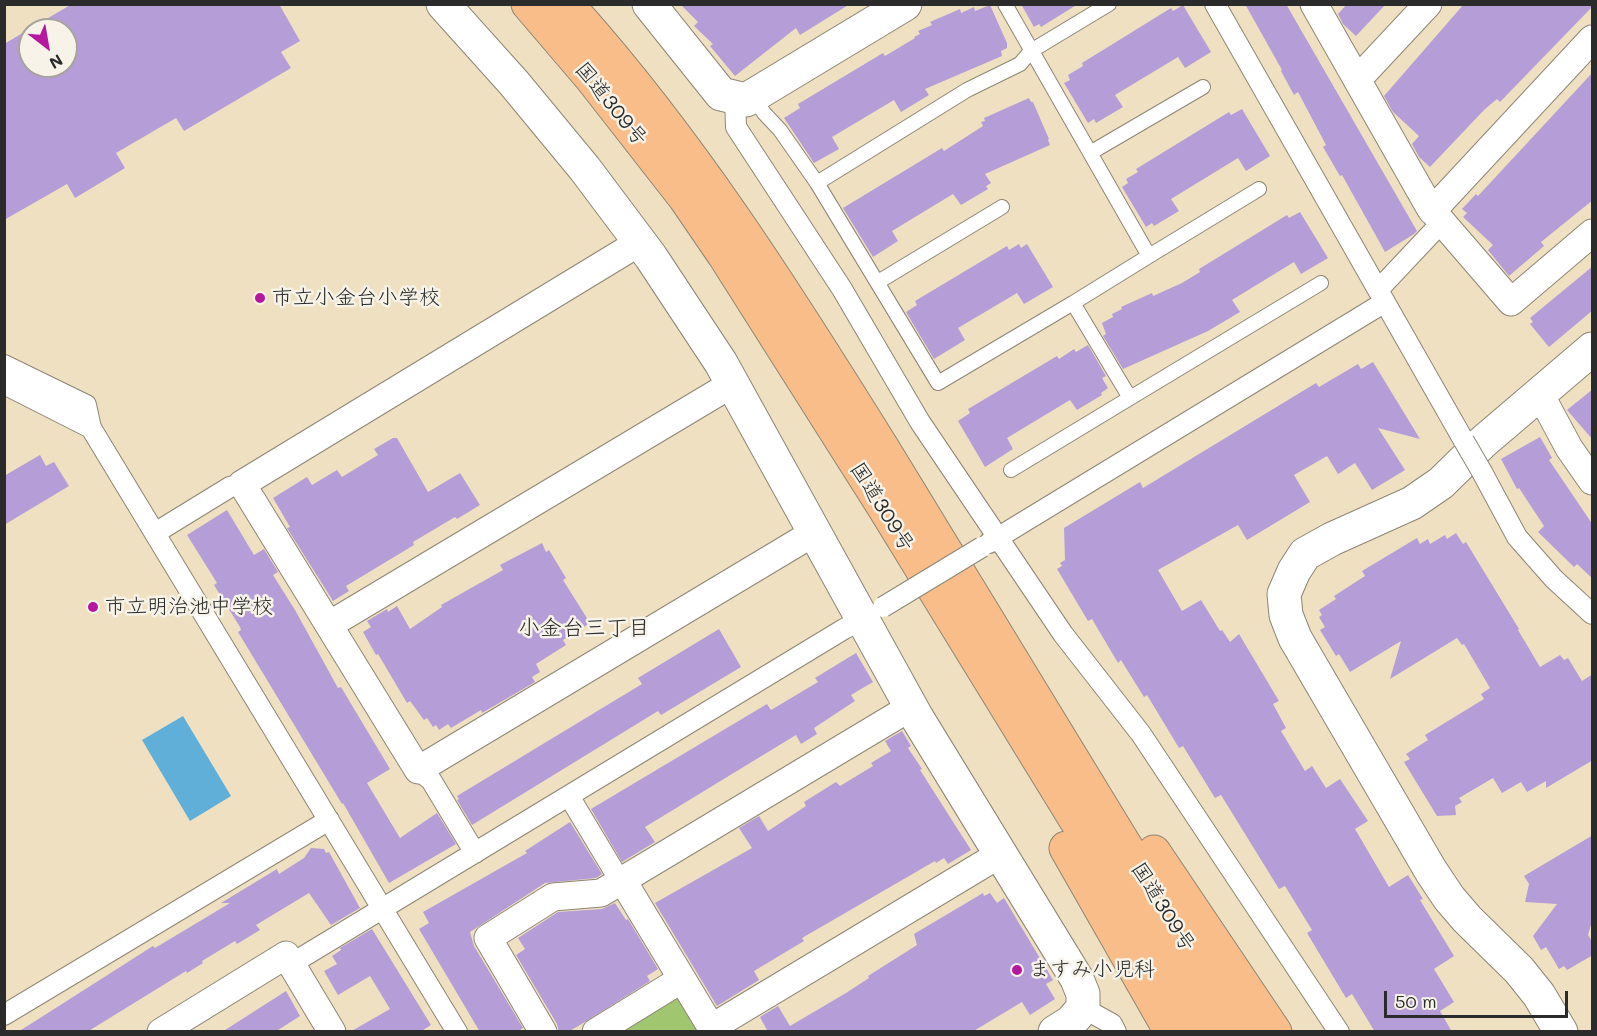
<!DOCTYPE html>
<meta charset="utf-8">
<style>
body{margin:0}
#map{position:relative;width:1597px;height:1036px;overflow:hidden;background:#efe0c1;font-family:Mali,sans-serif}
canvas{display:block}
.frame{position:absolute;inset:0;border:6px solid #2b2b2b;pointer-events:none}
.north{position:absolute;left:18px;top:18px;width:60px;height:60px;box-sizing:border-box;background:#f7f3e8;border:2px solid #a5a39c;border-radius:50%;rotate:149deg;font-size:16px;font-weight:700;line-height:24px;text-align:center;color:#2b2b2b}
.north::after{content:'';display:block;margin:auto;width:21px;height:27px;background:#b5179e;clip-path:polygon(50% 0,100% 100%,50% 72%,0 100%)}
.scale{position:absolute;left:1384px;top:991px;width:184px;height:27px;box-sizing:border-box;border:3px solid #2b2b2b;border-top:0;padding-left:8px;font-size:18px;line-height:21px;white-space:nowrap;color:#2b2b2b;-webkit-text-stroke:4px #f7f3e8;paint-order:stroke}
</style>
<div id="map">
<canvas width="1597" height="1036"></canvas>
<div class="frame"></div>
<div class="north">N</div>
<div class="scale">50 m</div>
</div>
<script>
const ctx = document.querySelector('canvas').getContext('2d');
ctx.lineJoin = 'round';
function fill(path, color) {
  ctx.fillStyle = color;
  ctx.fill(path, 'evenodd');
}
function stroke(path, color, width, dash) {
  ctx.strokeStyle = color;
  ctx.lineWidth = width;
  ctx.lineCap = dash ? 'butt' : 'round';
  ctx.setLineDash(dash || []);
  ctx.stroke(path);
}
function drawText(font, color, halo, rows, align = 'center') {
  ctx.font = font + ' Mali,"Klee One",sans-serif';
  ctx.lineWidth = 5;
  ctx.setLineDash([]);
  ctx.textBaseline = 'middle';
  ctx.strokeStyle = halo;
  ctx.fillStyle = color;
  for (const [text, x, y, turn = 0] of rows) {
    ctx.save();
    ctx.translate(x, y);
    ctx.rotate((+turn || 0) * Math.PI / 180);
    ctx.textAlign = isNaN(turn) ? turn : align;
    if (halo) ctx.strokeText(text, 0, 0);
    ctx.fillText(text, 0, 0);
    ctx.restore();
  }
}
fill(new Path2D(`
 M 678,992 L 702,1032 L 614,1032 Z`), '#a1c670');
fill(new Path2D(`
 M 183,716 L 231,796 L 190,821 L 142,740 Z`), '#5fafd9');
fill(new Path2D(`
 M 72,4 L 279,4 L 300,41 L 281,52 L 291,68 L 184,131 L 176,118 L 116,153 L 125,168 L 75,198 L 67,184 L 4,220 L 4,44 ZM 30,30 L 66,30 L 66,66 L 30,66 Z
 M 680,4 L 850,4 L 800,35 L 796,28 L 735,76 L 710,46 L 713,44 L 694,26 L 698,22 Z
 M 1021,4 L 1078,4 L 1041,27 L 1039,24 L 1034,27 Z
 M 1245,4 L 1286,4 L 1417,231 L 1414,234 L 1385,252 L 1342,175 L 1340,176 L 1323,147 L 1326,145 L 1298,92 L 1294,95 L 1281,71 L 1282,70 Z
 M 1347,4 L 1386,4 L 1356,36 L 1343,24 L 1338,14 Z
 M 1464,4 L 1593,4 L 1593,6 L 1500,102 L 1497,99 L 1484,110 L 1430,167 L 1419,157 L 1412,144 L 1419,136 L 1393,112 L 1384,96 Z
 M 990,5 L 1007,43 L 1007,48 L 1001,51 L 1002,56 L 925,89 L 929,95 L 901,112 L 894,100 L 832,137 L 839,149 L 814,163 L 784,118 L 800,108 L 798,104 L 883,53 L 885,56 L 915,38 L 914,37 L 920,34 L 918,31 L 932,25 L 930,22 L 960,9 L 961,13 L 974,7 L 975,11 Z
 M 1183,5 L 1211,52 L 1185,68 L 1178,57 L 1115,95 L 1123,107 L 1096,123 L 1094,119 L 1088,123 L 1064,83 L 1070,80 L 1068,75 L 1083,66 L 1082,63 L 1171,8 L 1173,11 Z
 M 1593,72 L 1593,200 L 1541,242 L 1544,246 L 1509,276 L 1488,250 L 1493,245 L 1463,217 L 1467,213 L 1462,209 L 1476,194 L 1478,196 Z
 M 1029,98 L 1031,102 L 1033,102 L 1049,139 L 1048,140 L 1050,145 L 985,174 L 991,183 L 986,186 L 988,189 L 961,205 L 953,194 L 892,231 L 898,241 L 873,257 L 843,208 L 942,148 L 944,151 L 983,126 L 981,122 L 985,121 L 984,118 Z
 M 1242,109 L 1270,156 L 1246,171 L 1238,158 L 1171,199 L 1179,211 L 1154,226 L 1152,223 L 1146,227 L 1122,187 L 1128,183 L 1126,179 L 1138,172 L 1136,169 L 1229,112 L 1231,115 Z
 M 1300,212 L 1328,258 L 1301,274 L 1294,262 L 1232,300 L 1240,312 L 1208,331 L 1123,369 L 1103,336 L 1106,334 L 1102,323 L 1113,317 L 1112,314 L 1122,309 L 1121,307 L 1152,293 L 1153,296 L 1182,283 L 1200,272 L 1199,269 L 1287,215 L 1289,218 Z
 M 1019,244 L 1021,248 L 1027,244 L 1053,287 L 1024,304 L 1017,293 L 958,328 L 965,340 L 934,359 L 906,312 L 917,305 L 915,301 L 1007,246 L 1009,250 Z
 M 1593,266 L 1593,310 L 1549,347 L 1530,324 L 1533,322 L 1530,318 Z
 M 1088,345 L 1106,376 L 1102,378 L 1108,388 L 1101,393 L 1102,395 L 1077,410 L 1070,400 L 1007,438 L 1013,449 L 985,467 L 958,421 L 970,413 L 968,409 L 1057,356 L 1059,359 L 1074,349 L 1076,352 Z
 M 1373,362 L 1420,439 L 1378,428 L 1405,470 L 1372,490 L 1355,463 L 1338,474 L 1327,456 L 1294,475 L 1310,502 L 1247,540 L 1238,525 L 1158,570 L 1182,611 L 1201,600 L 1220,631 L 1222,630 L 1230,642 L 1239,634 L 1279,701 L 1273,704 L 1286,728 L 1281,731 L 1305,771 L 1312,766 L 1326,788 L 1340,779 L 1368,821 L 1355,829 L 1389,887 L 1408,875 L 1423,899 L 1420,900 L 1454,956 L 1434,969 L 1454,1002 L 1440,1011 L 1452,1032 L 1375,1032 L 1352,994 L 1346,998 L 1307,933 L 1312,930 L 1285,886 L 1279,889 L 1221,795 L 1215,798 L 1183,746 L 1179,748 L 1147,695 L 1144,697 L 1121,660 L 1118,663 L 1092,619 L 1088,621 L 1057,569 L 1062,566 L 1060,563 L 1065,560 L 1064,528 L 1140,482 L 1143,488 L 1316,383 L 1319,387 L 1358,364 L 1361,369 Z
 M 1593,389 L 1593,440 L 1567,410 Z
 M 1540,437 L 1552,458 L 1549,460 L 1593,525 L 1593,579 L 1577,564 L 1574,567 L 1538,532 L 1544,526 L 1519,488 L 1517,489 L 1501,459 Z
 M 393,438 L 397,438 L 428,492 L 460,473 L 480,505 L 457,519 L 455,517 L 413,542 L 414,545 L 346,586 L 349,591 L 333,601 L 287,528 L 290,527 L 273,498 L 307,477 L 312,485 L 337,470 L 342,477 L 378,455 L 374,449 Z
 M 40,455 L 46,466 L 54,462 L 69,486 L 4,525 L 4,476 Z
 M 227,510 L 254,555 L 264,549 L 278,572 L 273,575 L 295,610 L 338,688 L 341,687 L 390,769 L 367,783 L 400,838 L 437,813 L 456,844 L 389,883 L 343,803 L 342,804 L 238,632 L 241,630 L 240,627 L 214,585 L 217,583 L 187,535 Z
 M 1456,533 L 1463,544 L 1466,542 L 1519,629 L 1518,630 L 1540,667 L 1560,655 L 1564,660 L 1568,658 L 1582,681 L 1593,674 L 1593,760 L 1546,788 L 1546,781 L 1527,792 L 1521,782 L 1502,793 L 1493,778 L 1459,798 L 1462,802 L 1455,806 L 1456,815 L 1437,816 L 1404,762 L 1410,759 L 1406,754 L 1428,740 L 1425,735 L 1484,699 L 1481,694 L 1490,688 L 1464,644 L 1462,645 L 1457,638 L 1390,679 L 1401,641 L 1350,672 L 1339,654 L 1336,656 L 1320,630 L 1325,627 L 1319,617 L 1322,615 L 1319,610 L 1336,599 L 1334,596 L 1365,576 L 1362,571 L 1417,538 L 1420,544 L 1428,539 L 1430,544 L 1445,535 L 1447,539 Z
 M 542,543 L 546,552 L 549,550 L 566,578 L 563,580 L 590,623 L 563,640 L 566,645 L 536,664 L 540,672 L 532,677 L 535,682 L 482,713 L 481,710 L 451,728 L 448,724 L 439,730 L 436,725 L 433,727 L 427,718 L 424,720 L 410,701 L 407,703 L 378,654 L 376,655 L 363,632 L 371,627 L 367,621 L 387,609 L 388,612 L 397,606 L 410,629 L 442,607 L 441,605 L 503,570 L 500,565 Z
 M 719,629 L 741,667 L 661,715 L 658,711 L 472,825 L 457,800 L 459,799 L 457,796 L 642,684 L 638,678 Z
 M 856,653 L 873,682 L 851,695 L 855,701 L 814,728 L 817,734 L 801,744 L 796,735 L 645,827 L 655,842 L 622,862 L 591,809 L 767,704 L 771,710 L 818,682 L 815,678 Z
 M 902,731 L 911,746 L 908,748 L 922,769 L 920,770 L 971,850 L 948,864 L 944,858 L 936,863 L 935,861 L 802,938 L 804,941 L 754,971 L 759,980 L 717,1006 L 655,903 L 752,848 L 739,828 L 759,816 L 768,831 L 806,806 L 804,802 L 836,782 L 840,786 L 873,766 L 871,763 L 891,751 L 885,741 Z
 M 570,822 L 602,874 L 596,878 L 545,883 L 470,932 L 474,946 L 523,1028 L 517,1032 L 480,1032 L 419,929 L 429,923 L 423,912 L 527,853 L 525,851 Z
 M 1593,835 L 1593,918 L 1588,935 L 1593,943 L 1593,955 L 1567,970 L 1564,966 L 1559,969 L 1546,947 L 1541,950 L 1533,936 L 1557,904 L 1525,902 L 1529,884 L 1524,876 Z
 M 311,848 L 324,849 L 326,853 L 329,852 L 360,908 L 331,925 L 309,893 L 256,925 L 260,930 L 237,944 L 235,941 L 202,961 L 203,963 L 187,973 L 186,971 L 87,1032 L 18,1032 L 153,946 L 155,948 L 230,903 L 221,903 L 277,869 L 279,874 L 304,858 Z
 M 983,893 L 984,896 L 990,893 L 997,903 L 1004,898 L 1053,980 L 1046,984 L 1055,999 L 1030,1015 L 1022,1002 L 972,1032 L 768,1032 L 760,1017 L 778,1006 L 790,1026 L 846,993 L 869,978 L 868,976 L 917,945 L 914,934 Z
 M 615,903 L 626,920 L 628,919 L 658,969 L 647,976 L 650,981 L 585,1022 L 568,1032 L 559,1032 L 557,1024 L 516,955 L 525,949 L 518,938 L 558,912 L 602,909 Z
 M 372,929 L 431,1025 L 420,1032 L 350,1032 L 390,1009 L 370,976 L 338,995 L 324,971 L 337,964 L 332,956 L 341,950 L 340,948 Z
 M 286,991 L 300,1016 L 275,1032 L 222,1032 Z`), '#b59ed7');
const service = new Path2D(`
 M 1005,4 L 1149,256 L 1073,303 L 1130,398 L 1321,283
 M 753,96 L 764,113 L 780,130 L 817,183 L 938,383 L 1073,303
 M 1090,153 L 1203,87
 M 817,183 L 967,90 L 1020,64 L 1031,51 L 1109,4
 M 1149,256 L 1259,189
 M 878,282 L 1002,207
 M 1011,470 L 1130,398`);
const pedestrian = new Path2D(`
 M 1215,4 L 1464,441
 M 735,97 L 736,127 L 842,289 L 920,422 L 1063,634 L 1141,734 L 1339,1032
 M 1378,290 L 1442,222
 M 4,365 L 86,405 L 91,428 L 457,1032
 M 4,384 L 91,428
 M 1482,472 L 1517,537 L 1554,579 L 1592,614
 M 155,533 L 230,487 L 242,484
 M 989,543 L 1385,302
 M 418,770 L 431,780 L 475,853
 M 569,796 L 614,871 L 623,881
 M 291,964 L 844,629 L 870,616
 M 1083,1008 L 1112,1024 L 1116,1032
 M 4,1015 L 329,820`);
const minor = new Path2D(`
 M 1314,4 L 1430,208 L 1511,302 L 1592,233
 M 1357,80 L 1428,4
 M 1432,211 L 1592,39
 M 640,242 L 242,484 L 418,770 L 815,532
 M 1540,394 L 1569,448 L 1592,481
 M 329,625 L 732,384
 M 623,881 L 714,1032
 M 711,1028 L 1002,853
 M 161,1032 L 286,955 L 332,1032
 M 543,1032 L 488,938 L 553,897 L 601,893 L 911,707
 M 596,1032 L 682,979`);
const tertiary = new Path2D(`
 M 443,4 L 514,83 L 585,169 L 651,257 L 721,363 L 916,716 L 1077,979 L 1083,994 L 1083,1008 L 1071,1022 L 1055,1032
 M 649,4 L 721,94 L 746,100 L 905,4
 M 1561,1032 L 1539,995 L 1519,970 L 1467,919 L 1449,898 L 1431,871 L 1295,638 L 1286,615 L 1284,594 L 1294,571 L 1305,554 L 1332,539 L 1412,503 L 1441,483 L 1483,442 L 1592,349`);
const trunk = new Path2D(`
 M 528,4 L 592,79 L 685,198 L 724,255 L 883,506 L 1206,1032
 M 567,4 C 689,139 786,293 882,447 C 991,623 1097,800 1205,976 L 1242,1032
 M 1066,848 L 1171,1032
 M 1154,852 L 1275,1032`);
stroke(service, '#8d8676', 16);
stroke(pedestrian, '#8d8676', 22);
stroke(minor, '#8d8676', 29);
stroke(tertiary, '#8d8676', 35);
stroke(trunk, '#8d8676', 35);
stroke(service, '#fff', 14);
stroke(pedestrian, '#fff', 20);
stroke(minor, '#fff', 27);
stroke(tertiary, '#fff', 33);
stroke(trunk, '#f8bd89', 33);
const pedestrianBridge = new Path2D(`
 M 1464,441 L 1482,472
 M 883,607 L 982,547`);
stroke(pedestrianBridge, '#8d8676', 22, []);
stroke(pedestrianBridge, '#fff', 20);
for (const [x, y, r, color] of [
 [260,298,6,"#b5179e"],
 [93,607,6,"#b5179e"],
 [1017,970,6,"#b5179e"]
]) {
  const dot = new Path2D();
  dot.arc(x, y, r, 0, 2 * Math.PI);
  ctx.fillStyle = color;
  ctx.fill(dot);
  stroke(dot, '#f7f3e8', 2);
}
drawText('21px', '#2b2b2b', '#f7f3e8', [
 ["国道309号",611,104,51],
 ["国道309号",882,507,58],
 ["国道309号",1163,907,58]
]);
drawText('21px', '#2b2b2b', '#f7f3e8', [
 ["市立小金台小学校",272,298],
 ["市立明治池中学校",105,607],
 ["ますみ小児科",1029,970]
], 'left');
drawText('22px', '#2b2b2b', '#f7f3e8', [
 ["小金台三丁目",584,628]
]);
</script>
